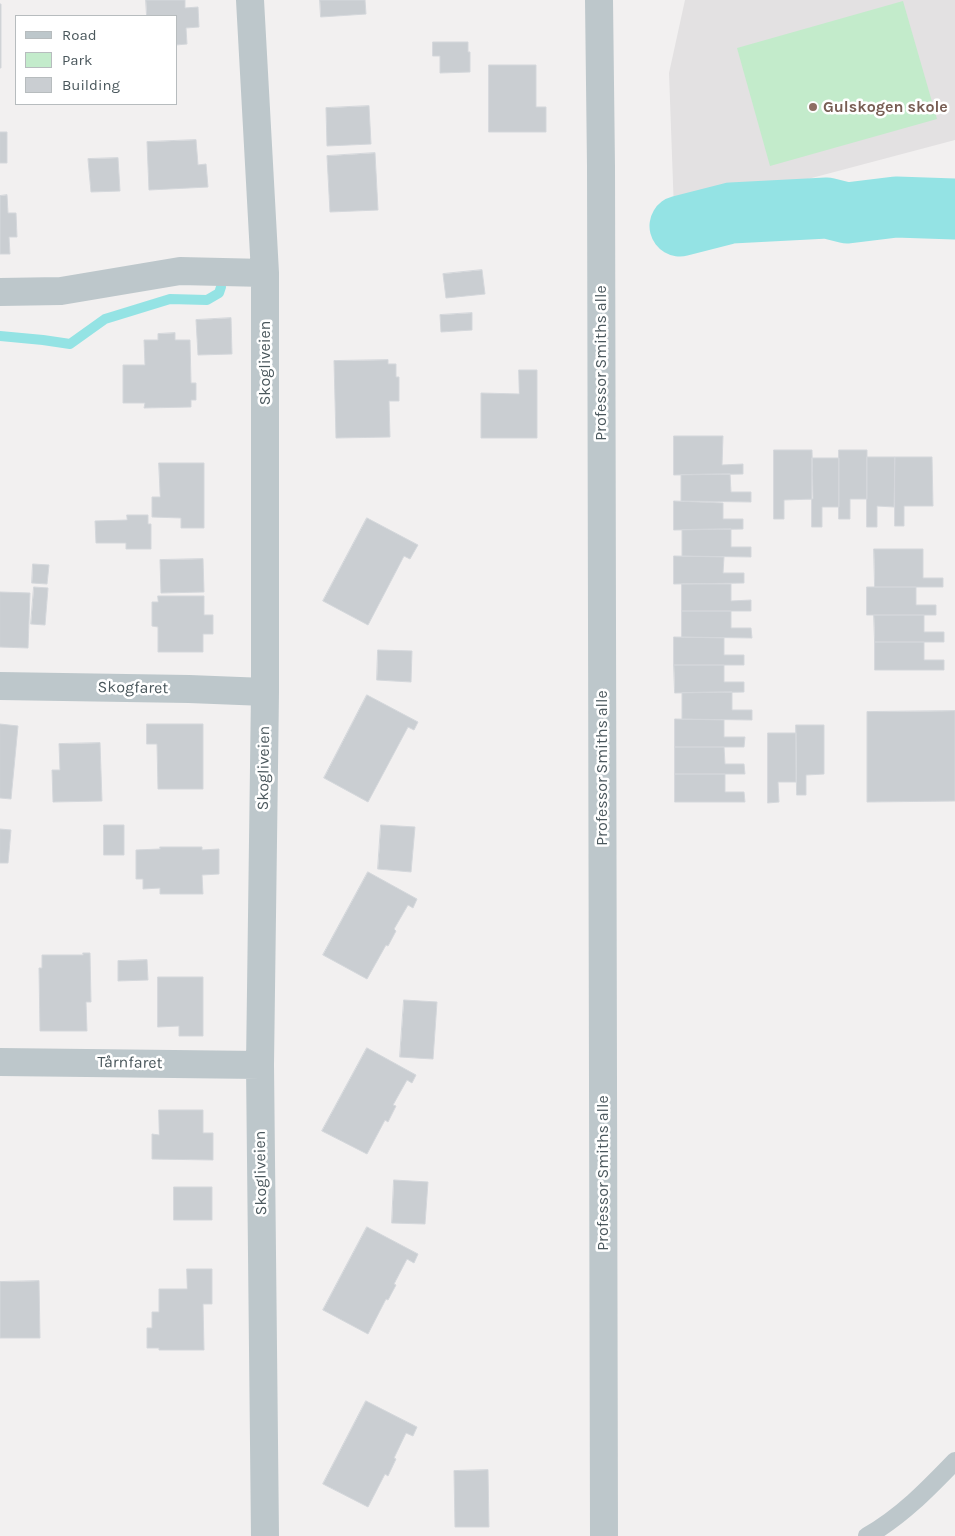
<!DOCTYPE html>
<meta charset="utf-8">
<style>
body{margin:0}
#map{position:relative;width:955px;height:1536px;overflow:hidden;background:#f2f0f0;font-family:Karla,sans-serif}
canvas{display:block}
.legend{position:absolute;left:15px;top:15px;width:162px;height:90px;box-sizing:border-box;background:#fff;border:1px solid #b7bcbe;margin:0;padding:6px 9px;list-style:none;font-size:15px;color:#4a575c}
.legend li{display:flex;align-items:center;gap:10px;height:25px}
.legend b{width:25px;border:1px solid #b7bcbe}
</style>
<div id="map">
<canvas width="955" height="1536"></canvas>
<ul class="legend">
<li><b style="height:6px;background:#bdc7cb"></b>Road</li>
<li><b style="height:14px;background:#c3ebcb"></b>Park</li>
<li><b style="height:14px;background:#caced2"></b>Building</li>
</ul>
</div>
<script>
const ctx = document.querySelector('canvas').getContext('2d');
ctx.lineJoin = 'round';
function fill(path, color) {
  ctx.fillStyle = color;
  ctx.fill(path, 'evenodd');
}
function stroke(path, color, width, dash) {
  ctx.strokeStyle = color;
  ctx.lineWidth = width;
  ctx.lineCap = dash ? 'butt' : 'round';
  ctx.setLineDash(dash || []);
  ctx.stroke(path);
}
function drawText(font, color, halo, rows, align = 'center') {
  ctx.font = font + ' Karla,sans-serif';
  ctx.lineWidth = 5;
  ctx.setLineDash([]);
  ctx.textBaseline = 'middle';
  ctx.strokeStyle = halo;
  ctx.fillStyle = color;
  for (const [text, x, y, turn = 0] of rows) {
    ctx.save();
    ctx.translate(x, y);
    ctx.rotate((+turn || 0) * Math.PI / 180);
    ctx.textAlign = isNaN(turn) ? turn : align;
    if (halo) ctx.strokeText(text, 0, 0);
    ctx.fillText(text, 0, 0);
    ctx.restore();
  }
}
fill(new Path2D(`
 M 685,0 L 955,0 L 955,140 L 789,184 L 674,211 L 669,73 Z`), '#e3e1e2');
fill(new Path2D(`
 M 903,1 L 937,119 L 770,166 L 737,48 Z`), '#c3ebcb');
stroke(new Path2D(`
 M 0,336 L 43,340 L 70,344 L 105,319 L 170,299 L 207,300 L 219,293 L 221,287`), '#94e3e4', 10);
stroke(new Path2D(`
 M 680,226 L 731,213 L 827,208 L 847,213 L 896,207 L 955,209`), '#94e3e4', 61);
const building = new Path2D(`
 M 146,0 L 185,0 L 185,8 L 198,7 L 199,27 L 186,28 L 187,44 L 176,45 L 176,16 L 147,16 Z
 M 320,0 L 365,0 L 366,14 L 321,17 Z
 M 0,4 L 1,4 L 1,68 L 0,68 Z
 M 433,42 L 468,42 L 468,52 L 470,52 L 470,72 L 440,73 L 440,56 L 433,56 Z
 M 489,65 L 536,65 L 536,107 L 546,107 L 546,132 L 489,132 Z
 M 369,106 L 371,144 L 327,146 L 326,108 Z
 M 0,132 L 7,132 L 7,163 L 0,163 Z
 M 196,140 L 198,165 L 206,164 L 208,187 L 149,190 L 147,142 Z
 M 375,153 L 378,210 L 330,212 L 327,156 Z
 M 118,158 L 120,191 L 91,192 L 88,159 Z
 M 7,195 L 8,213 L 16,213 L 17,237 L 9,237 L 10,254 L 0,254 L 0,196 Z
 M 482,270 L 485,294 L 446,298 L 443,274 Z
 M 472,313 L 472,330 L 441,332 L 440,315 Z
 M 231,318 L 232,354 L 198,355 L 196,320 Z
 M 175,333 L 175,340 L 190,340 L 191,383 L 196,383 L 196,400 L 191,400 L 191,407 L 144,408 L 145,403 L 123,403 L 123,365 L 145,365 L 144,340 L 158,340 L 158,334 Z
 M 388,360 L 388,364 L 396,364 L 396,377 L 399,377 L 399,401 L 389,401 L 390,437 L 336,438 L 334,361 Z
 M 519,370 L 537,370 L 537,438 L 481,438 L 481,393 L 519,394 Z
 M 674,436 L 723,436 L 722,465 L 743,464 L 743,474 L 674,475 Z
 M 774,450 L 812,450 L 813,499 L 784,500 L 784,519 L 774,519 Z
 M 839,450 L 867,450 L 867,499 L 850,499 L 850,519 L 839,519 Z
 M 867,457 L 895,457 L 894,507 L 877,506 L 877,527 L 867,527 Z
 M 895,457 L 932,457 L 933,506 L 904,506 L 904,526 L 895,526 Z
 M 812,458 L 839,458 L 839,507 L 822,507 L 822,527 L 812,527 Z
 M 159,463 L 204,463 L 204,528 L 181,528 L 181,518 L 152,517 L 152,497 L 160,497 Z
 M 730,474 L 731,492 L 751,492 L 751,502 L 681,501 L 681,475 Z
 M 674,501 L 723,503 L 723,519 L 743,519 L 743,529 L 674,530 Z
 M 127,515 L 148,515 L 148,524 L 151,524 L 151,549 L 126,549 L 126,543 L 96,543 L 95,521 L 127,520 Z
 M 367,518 L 418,545 L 410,559 L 404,556 L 368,625 L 323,601 Z
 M 731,529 L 731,547 L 751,547 L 751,557 L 682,556 L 682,530 Z
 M 874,549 L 923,549 L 923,578 L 943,578 L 943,587 L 875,587 Z
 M 674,556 L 724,557 L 723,573 L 744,573 L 744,583 L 674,584 Z
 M 203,559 L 204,592 L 161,593 L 160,560 Z
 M 33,564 L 49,565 L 47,584 L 32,583 Z
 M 682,584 L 731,584 L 731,601 L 751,600 L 751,611 L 682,611 Z
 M 34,587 L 48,588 L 45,625 L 31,624 Z
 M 867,587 L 916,587 L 916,605 L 936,605 L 936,615 L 867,615 Z
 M 0,592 L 30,593 L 28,648 L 0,647 Z
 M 158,596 L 204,596 L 204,615 L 213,615 L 213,634 L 203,634 L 203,652 L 158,652 L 158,627 L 152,626 L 152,602 L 158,602 Z
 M 682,611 L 731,611 L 731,628 L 751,628 L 752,638 L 682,637 Z
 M 874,615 L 924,615 L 924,632 L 944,632 L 944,642 L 875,642 Z
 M 674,637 L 724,638 L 724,655 L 744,655 L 744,665 L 674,665 Z
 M 875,642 L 924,642 L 924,660 L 944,660 L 944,670 L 875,670 Z
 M 378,650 L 412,651 L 411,682 L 377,680 Z
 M 674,665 L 724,665 L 724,682 L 744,682 L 744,692 L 675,693 Z
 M 732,692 L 732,710 L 752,710 L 752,720 L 682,719 L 682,693 Z
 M 367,695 L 418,722 L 414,730 L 408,727 L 368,802 L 324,778 Z
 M 955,711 L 955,801 L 867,802 L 867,712 Z
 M 675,719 L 724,720 L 724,737 L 745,737 L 744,747 L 675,747 Z
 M 0,724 L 18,726 L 11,799 L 0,798 Z
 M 147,724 L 203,724 L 203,789 L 158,789 L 157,744 L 147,744 Z
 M 796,725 L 824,725 L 824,774 L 806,775 L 806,795 L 797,795 Z
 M 768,733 L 796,733 L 796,782 L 778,782 L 779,802 L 768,803 Z
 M 100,743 L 102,801 L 53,802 L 52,770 L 60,770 L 59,744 Z
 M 675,747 L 724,747 L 725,764 L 744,764 L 745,774 L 675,774 Z
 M 675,774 L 725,774 L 725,792 L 744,792 L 745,802 L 675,802 Z
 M 104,825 L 124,825 L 124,855 L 104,855 Z
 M 381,825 L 415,827 L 411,872 L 378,869 Z
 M 0,829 L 11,830 L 8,863 L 0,863 Z
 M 160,847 L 202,847 L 202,850 L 219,849 L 219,874 L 202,875 L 203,894 L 160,894 L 160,888 L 143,889 L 143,879 L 136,879 L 136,850 L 160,849 Z
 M 368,872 L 417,899 L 413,908 L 408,905 L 394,929 L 396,931 L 388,946 L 386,945 L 367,979 L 323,955 Z
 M 83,953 L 90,953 L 91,1002 L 86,1002 L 87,1031 L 40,1031 L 39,968 L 42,968 L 42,955 L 83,955 Z
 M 147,960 L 148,980 L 118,981 L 118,961 Z
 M 158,977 L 203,977 L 203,1036 L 179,1036 L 179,1026 L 158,1027 Z
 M 404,1000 L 437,1002 L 433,1059 L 400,1057 Z
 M 367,1048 L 416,1075 L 412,1083 L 407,1080 L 393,1105 L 396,1106 L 388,1122 L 385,1120 L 367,1154 L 322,1131 Z
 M 159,1110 L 203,1110 L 203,1133 L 213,1133 L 213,1160 L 152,1159 L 152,1134 L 159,1135 Z
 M 394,1180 L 428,1182 L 425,1224 L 392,1223 Z
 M 174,1187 L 212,1187 L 212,1220 L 174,1220 Z
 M 367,1227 L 418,1254 L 414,1263 L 407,1259 L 394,1284 L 396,1285 L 388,1300 L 386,1299 L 368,1334 L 323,1310 Z
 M 187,1269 L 212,1269 L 212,1304 L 203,1304 L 204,1350 L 159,1350 L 159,1348 L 147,1348 L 147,1328 L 152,1328 L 152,1312 L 159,1312 L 159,1289 L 187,1289 Z
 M 39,1281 L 40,1338 L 0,1338 L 0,1282 Z
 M 366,1401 L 417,1427 L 413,1436 L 406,1433 L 394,1458 L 396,1459 L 388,1476 L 385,1474 L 368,1507 L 323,1484 Z
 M 488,1470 L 489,1527 L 455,1527 L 454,1471 Z`);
fill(building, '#caced2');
stroke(building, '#d4d7db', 1);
stroke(new Path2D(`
 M 867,1536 C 901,1517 928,1489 955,1461`), '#bdc7cb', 18);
stroke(new Path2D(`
 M 250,0 L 265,273 L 265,692 L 260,1065 L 265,1536
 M 599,0 L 601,166 L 604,1536
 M 0,292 L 61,291 L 180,271 L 265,273
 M 0,686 L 189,689 L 265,692
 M 0,1062 L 260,1065`), '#bdc7cb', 28);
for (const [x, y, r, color] of [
 [813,107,5,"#8d6e63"]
]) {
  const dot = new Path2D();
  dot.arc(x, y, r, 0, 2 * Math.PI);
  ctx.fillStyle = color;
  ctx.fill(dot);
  stroke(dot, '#fff', 2);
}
drawText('bold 16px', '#785e54', '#fff', [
 ["Gulskogen skole",823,107]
], 'left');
drawText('16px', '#4a575c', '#fff', [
 ["Skogliveien",265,363,-90],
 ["Professor Smiths alle",601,363,-90],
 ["Skogfaret",133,688,1],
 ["Skogliveien",264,768,-89],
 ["Professor Smiths alle",602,768,-90],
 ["Tårnfaret",130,1063,1],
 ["Skogliveien",261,1173,-91],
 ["Professor Smiths alle",603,1173,-90]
]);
</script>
